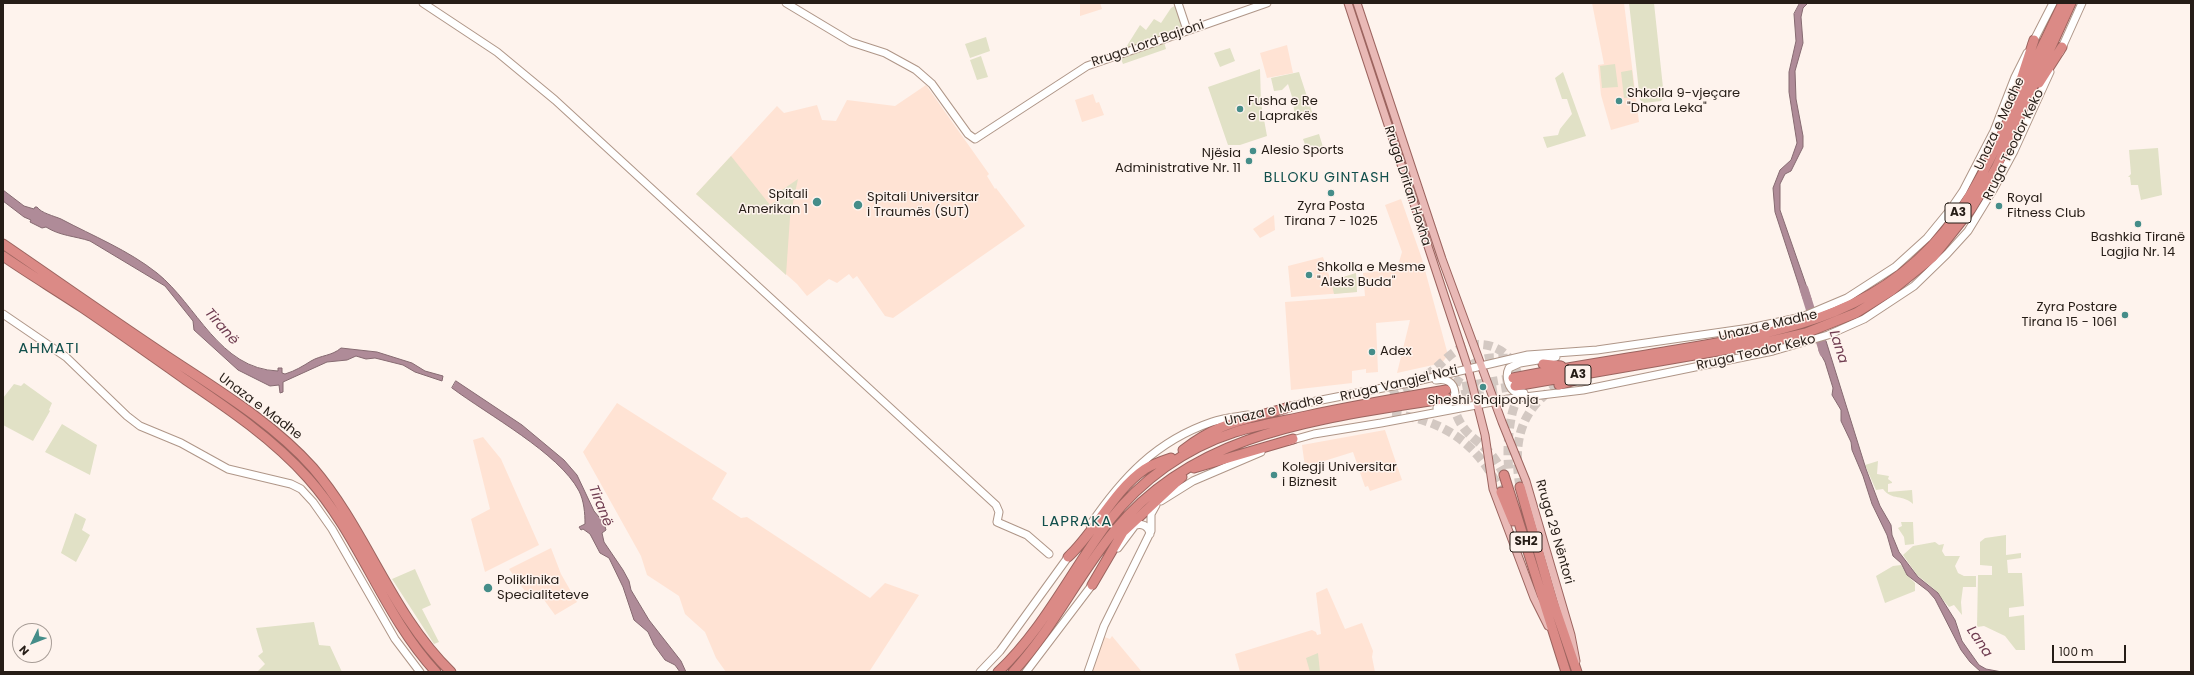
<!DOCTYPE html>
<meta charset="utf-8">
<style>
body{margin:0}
#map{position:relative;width:2194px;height:675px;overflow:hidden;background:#fef3ed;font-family:Poppins,sans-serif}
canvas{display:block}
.frame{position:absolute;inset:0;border:4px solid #261d17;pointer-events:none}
.north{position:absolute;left:12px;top:623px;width:40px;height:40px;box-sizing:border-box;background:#fef3ed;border:1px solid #a89d97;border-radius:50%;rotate:227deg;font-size:11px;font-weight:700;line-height:16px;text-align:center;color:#261d17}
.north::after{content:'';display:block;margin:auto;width:14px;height:18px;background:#458d89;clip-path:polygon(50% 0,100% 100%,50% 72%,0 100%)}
.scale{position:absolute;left:2052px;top:645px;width:74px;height:18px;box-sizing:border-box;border:2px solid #261d17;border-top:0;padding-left:5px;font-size:12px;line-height:14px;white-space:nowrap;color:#261d17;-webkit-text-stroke:3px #fef3ed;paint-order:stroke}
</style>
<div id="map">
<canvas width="2194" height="675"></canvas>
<div class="frame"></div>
<div class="north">N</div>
<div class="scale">100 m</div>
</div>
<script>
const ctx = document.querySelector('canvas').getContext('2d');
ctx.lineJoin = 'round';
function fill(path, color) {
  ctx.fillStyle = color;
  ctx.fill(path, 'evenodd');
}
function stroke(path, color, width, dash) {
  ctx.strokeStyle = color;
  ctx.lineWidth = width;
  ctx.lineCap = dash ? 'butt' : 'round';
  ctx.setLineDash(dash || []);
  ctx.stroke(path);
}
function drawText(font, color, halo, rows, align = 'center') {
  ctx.font = font + ' Poppins,sans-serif';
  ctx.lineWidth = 3;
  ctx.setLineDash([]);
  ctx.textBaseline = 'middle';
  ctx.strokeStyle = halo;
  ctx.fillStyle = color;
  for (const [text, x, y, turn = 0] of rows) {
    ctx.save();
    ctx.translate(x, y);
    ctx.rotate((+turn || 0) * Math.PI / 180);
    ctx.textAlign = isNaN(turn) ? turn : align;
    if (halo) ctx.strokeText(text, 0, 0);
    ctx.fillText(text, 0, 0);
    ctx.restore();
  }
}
fill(new Path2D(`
 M 1080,3 L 1100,3 L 1102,9 L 1080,16 Z
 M 1592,3 L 1624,3 L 1639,122 L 1611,130 L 1601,95 L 1598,65 L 1604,64 Z
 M 1287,45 L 1293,73 L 1267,78 L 1260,53 Z
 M 926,85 L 989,174 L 987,176 L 995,189 L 996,188 L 1025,226 L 893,318 L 885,316 L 857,276 L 853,279 L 849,274 L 837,283 L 829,279 L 807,296 L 797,284 L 696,194 L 777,106 L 784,113 L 817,105 L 822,120 L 836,121 L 847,100 L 895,106 Z
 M 1093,94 L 1096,103 L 1099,102 L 1104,115 L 1082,122 L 1075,100 Z
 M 1401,199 L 1422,259 L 1448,355 L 1442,363 L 1397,373 L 1410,320 L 1376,323 L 1378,372 L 1366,373 L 1366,369 L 1352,371 L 1352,383 L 1291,390 L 1285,302 L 1365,296 L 1363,273 L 1397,269 L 1402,252 L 1385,205 Z
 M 1274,215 L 1275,230 L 1260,238 L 1253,229 Z
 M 1323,257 L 1331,281 L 1356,273 L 1357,292 L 1291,297 L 1288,266 Z
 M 617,403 L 727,473 L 712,499 L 741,518 L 747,517 L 870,598 L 885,583 L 919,595 L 869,672 L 726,672 L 716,658 L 705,632 L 685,614 L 679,596 L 647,575 L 641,556 L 583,452 Z
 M 1385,430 L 1402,480 L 1370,491 L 1368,486 L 1365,487 L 1353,452 L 1305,467 L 1302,445 Z
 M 483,437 L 501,459 L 539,545 L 485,572 L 471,519 L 490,509 L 473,440 Z
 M 551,548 L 561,574 L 577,602 L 555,615 L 539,593 L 530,598 L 509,569 Z
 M 1327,588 L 1345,629 L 1362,623 L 1373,651 L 1372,657 L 1375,672 L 1240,672 L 1235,654 L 1312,630 L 1316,632 L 1317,635 L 1321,634 L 1316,593 Z
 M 1102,636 L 1110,639 L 1112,636 L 1142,672 L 1090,672 Z`), '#ffe3d4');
fill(new Path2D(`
 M 1629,3 L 1654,3 L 1664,97 L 1661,101 L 1644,103 L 1640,100 Z
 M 1178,4 L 1187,30 L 1123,52 L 1140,25 L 1146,30 L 1154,19 L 1161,23 L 1171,8 Z
 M 986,37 L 990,51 L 970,58 L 965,44 Z
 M 1164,42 L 1166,49 L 1123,64 L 1121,59 Z
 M 1230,48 L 1235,61 L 1220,67 L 1214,53 Z
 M 981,56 L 988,77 L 977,80 L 970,60 Z
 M 1615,64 L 1618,87 L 1602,88 L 1600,66 Z
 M 1260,69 L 1261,103 L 1267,136 L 1240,145 L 1228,145 L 1208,87 Z
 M 1632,70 L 1635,97 L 1624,98 L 1621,72 Z
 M 1299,72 L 1313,115 L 1295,121 L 1293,100 L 1288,84 L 1282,90 L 1274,91 L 1271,78 Z
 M 1563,72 L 1586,136 L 1547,148 L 1543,137 L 1558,135 L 1560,129 L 1572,114 L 1567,99 L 1562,99 L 1555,78 Z
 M 1319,134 L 1323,147 L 1308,153 L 1303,139 Z
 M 2158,148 L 2162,195 L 2141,200 L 2138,185 L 2131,185 L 2130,177 L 2128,177 L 2131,174 L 2129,150 Z
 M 731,156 L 770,205 L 785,195 L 782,190 L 798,179 L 790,217 L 786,275 L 696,194 Z
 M 1356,273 L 1357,292 L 1334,294 L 1331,281 Z
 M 24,383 L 52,403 L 49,410 L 50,411 L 33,441 L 3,425 L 3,398 L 14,384 L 21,386 Z
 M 62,424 L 97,445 L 90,475 L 45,452 Z
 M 1878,461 L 1877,474 L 1889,476 L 1888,479 L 1892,482 L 1892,483 L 1888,484 L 1888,492 L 1912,490 L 1913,504 C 1903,494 1892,501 1883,489 L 1876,490 L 1865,465 Z
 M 75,513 L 86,519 L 82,530 L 90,535 L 76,562 L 61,553 Z
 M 1901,522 L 1913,522 L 1914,544 L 1905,545 L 1904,537 L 1898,528 L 1902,526 Z
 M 2006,535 L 2006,555 L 2021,553 L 2021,558 L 2007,560 L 2008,573 L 2022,573 L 2024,606 L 2009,608 L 2009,617 L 2024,615 L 2025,650 L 2016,650 L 2005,636 L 1984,626 L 1977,627 L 1978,575 L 1992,575 L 1992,566 L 1980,565 L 1980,542 L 1985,538 Z
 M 1935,542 L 1939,545 L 1944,544 L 1942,551 L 1945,556 L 1960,556 L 1955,566 L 1958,573 L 1964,576 L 1976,576 L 1976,587 L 1963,587 L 1961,602 L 1962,615 L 1954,605 L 1949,607 L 1934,589 L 1917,575 L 1903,555 L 1913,546 Z
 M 1901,565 L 1907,575 L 1915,583 L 1915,591 L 1885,603 L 1876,576 L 1893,566 Z
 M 415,569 L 431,605 L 422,609 L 439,642 L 434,644 L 392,579 Z
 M 314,622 L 319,645 L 330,646 L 342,672 L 257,672 L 265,664 L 258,656 L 263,652 L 256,628 Z
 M 1318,653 L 1320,672 L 1310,672 L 1306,658 Z`), '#e1e1c6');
const water = new Path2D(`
 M 1800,3 L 1808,3 L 1803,8 L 1801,17 L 1803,43 L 1795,71 L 1796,99 L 1803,136 L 1803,147 L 1791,171 L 1785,174 L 1780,184 L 1780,210 L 1811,299 L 1804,301 L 1775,212 L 1773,188 L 1780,170 L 1791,160 L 1797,143 L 1789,92 L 1789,72 L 1796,41 L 1794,14 Z
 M 3,190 L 24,206 L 34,209 L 35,207 L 37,207 C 41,213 54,216 61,219 C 93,236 128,250 157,273 C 197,305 219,369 278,371 L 278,368 L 282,368 L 282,373 L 285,374 C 295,371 303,366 311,361 C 321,355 332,356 341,348 L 377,352 L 412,363 L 425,371 L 443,376 L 442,381 L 415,372 L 403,365 L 375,358 L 366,359 L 356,356 L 347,360 L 327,362 L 283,382 L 283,392 L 280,393 L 279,385 L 270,386 L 238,370 L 194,330 L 193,321 L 165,286 L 90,241 C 75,236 60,236 46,227 L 42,228 L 30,222 L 31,220 L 24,217 L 3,201 Z
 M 1826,341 L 1866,469 L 1880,506 L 1891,525 L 1892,535 L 1899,552 L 1918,577 L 1938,593 L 1955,620 L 1962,641 L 1979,665 L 1986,669 L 2002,672 L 1981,672 L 1970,662 L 1961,650 L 1935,599 L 1928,591 L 1907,575 L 1901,563 L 1893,556 L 1887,535 L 1872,504 L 1863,476 L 1852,450 L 1851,442 L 1841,421 L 1841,410 L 1832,395 L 1833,388 L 1825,362 L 1819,351 L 1819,343 Z
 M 456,381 L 522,425 L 564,460 L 577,475 L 594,511 L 599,517 L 603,515 L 605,518 L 603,519 L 606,530 L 602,533 L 604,542 L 623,570 L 629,581 L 631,590 L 649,620 L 681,661 L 686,672 L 680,672 L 675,665 L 665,660 L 654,645 L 648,632 L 634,620 L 623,587 L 609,558 L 600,553 L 590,534 L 583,529 L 581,530 L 579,527 L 585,524 C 585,513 584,501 579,491 C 559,453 488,415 452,388 Z`);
fill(water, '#af8b98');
stroke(water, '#866a71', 1);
stroke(new Path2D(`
 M 1804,289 L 1824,353`), '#af8b98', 9);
stroke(new Path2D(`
 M 1449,389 L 1513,378
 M 1390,394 C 1407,389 1424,378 1437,367 C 1445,360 1454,350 1464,347 C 1493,337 1520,357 1519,387 C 1519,397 1514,405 1512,414 C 1508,432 1507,453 1509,472
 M 1448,397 L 1515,386
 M 1392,414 C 1445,420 1478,444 1501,492
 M 1504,475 C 1500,467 1496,460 1491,454 C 1484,446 1475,440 1468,433 C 1452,416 1447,390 1464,372 C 1477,357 1493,356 1512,359
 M 1520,487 C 1513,444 1518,410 1559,385`), '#d3c8c2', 9, [9, 4.5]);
const secondary = new Path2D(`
 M 423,3 L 497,52 L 555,100 L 996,505 L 999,512 L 997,522 L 1027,535 L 1049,554
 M 786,3 L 851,42 L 885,53 L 916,70 L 932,84 L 968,134 L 975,139 L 1087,66 L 1267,3
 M 1178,3 L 1187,30
 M 2032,44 L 2053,3
 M 2060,52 L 2082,3
 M 3,314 L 66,357 L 127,416 L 140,426 L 181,443 L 228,469 L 291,484 L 301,489 L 313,502 L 332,529 L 395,639 L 420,672
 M 1436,380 C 1446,378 1454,382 1455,393 C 1453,403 1447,406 1437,408
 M 1524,393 L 1517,393 C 1508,389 1505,376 1509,368 L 1520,363 L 1556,357
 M 1286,407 L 1413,382 L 1528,355 L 1597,350 L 1750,328 L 1802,317 L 1847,298 L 1895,267 L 1927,238 L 1950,210 L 1963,191 L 1994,131 L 2015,77 L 2027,53
 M 1289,441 L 1314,434 L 1381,423 L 1508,399 L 1583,390 L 1773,351 L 1828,335 L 1864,319 L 1914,286 L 1947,254 L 1968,231 L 1993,190 L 2014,151 L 2050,72
 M 1161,501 L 1193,481 L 1261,452
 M 1090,525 C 1122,478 1156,441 1212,422 C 1223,418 1236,417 1248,415
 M 1134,526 C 1141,522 1149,526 1150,534
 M 1118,548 L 1136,524
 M 980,672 L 1000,651 L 1071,553
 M 1026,672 L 1095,581
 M 1088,672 L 1104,626 L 1151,531 L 1151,514 L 1156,505`);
const primary = new Path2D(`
 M 1348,3 L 1468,368 L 1485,435 L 1493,489 L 1534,598 L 1548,626
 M 1357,3 L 1442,259 L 1502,422 L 1526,481 L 1571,635 L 1576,661`);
const highway = new Path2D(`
 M 2020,83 L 2034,40
 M 2039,83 L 2062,47
 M 3,244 C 57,281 111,319 165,355 C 216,389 272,422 313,468 C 367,531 391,614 451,672
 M 3,256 C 29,274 56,290 83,308 C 117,331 152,356 186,380 C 229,409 273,439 308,478 C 360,536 383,615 436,672
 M 1543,364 L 1561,366
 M 1513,378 C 1569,367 1625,359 1682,349 C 1793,330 1887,313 1957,215 C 1984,177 2002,134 2021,92 C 2034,62 2049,33 2063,3
 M 1559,385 L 1575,380
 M 1515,386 L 1758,344 L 1806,333 L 1856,313 L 1891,291 L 1933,257 L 1971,209 L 1996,168 L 2071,3
 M 1183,450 C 1222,420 1245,421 1289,407
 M 1194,468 L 1293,439
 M 1504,475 L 1566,672
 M 1520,487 L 1552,599 L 1577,672
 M 1501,492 L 1513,521
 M 1068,557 C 1096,531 1113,491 1145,469 C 1153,464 1162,461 1171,458
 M 1092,585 L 1123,532 L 1182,477
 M 998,672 C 1044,629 1071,571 1109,521 C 1141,480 1185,448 1235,432 C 1258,425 1283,421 1306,416 C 1352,406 1399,398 1446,390
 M 1013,672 C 1053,629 1078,575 1115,530 C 1199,428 1326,419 1447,398`);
stroke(secondary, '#af9688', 9);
stroke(primary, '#9c645f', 9);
stroke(highway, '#9c645f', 11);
stroke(secondary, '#fff', 7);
stroke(primary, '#e9b9b6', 7);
stroke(highway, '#db8a86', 9);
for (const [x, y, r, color] of [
 [1619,101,4,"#458d89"],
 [1240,109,4,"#458d89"],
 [1253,151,4,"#458d89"],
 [1249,161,4,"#458d89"],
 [1331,193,4,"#458d89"],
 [817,202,5,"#458d89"],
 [858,205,5,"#458d89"],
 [1999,206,4,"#458d89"],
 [2138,224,4,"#458d89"],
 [1309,275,4,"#458d89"],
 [2125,315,4,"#458d89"],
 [1372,352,4,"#458d89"],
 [1483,387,4,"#458d89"],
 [1274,475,4,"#458d89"],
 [488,588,5,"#458d89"]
]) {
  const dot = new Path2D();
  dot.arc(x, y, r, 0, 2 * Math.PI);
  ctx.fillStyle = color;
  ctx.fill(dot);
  stroke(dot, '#fef3ed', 1.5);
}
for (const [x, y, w] of [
 [1958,213,26],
 [1578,375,26],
 [1526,542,32]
]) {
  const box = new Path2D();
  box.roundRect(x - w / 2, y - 10, w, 20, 3);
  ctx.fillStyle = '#fef3ed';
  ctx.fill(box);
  stroke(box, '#261d17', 1);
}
drawText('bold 12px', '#261d17', null, [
 ["A3",1958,213],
 ["A3",1578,375],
 ["SH2",1526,542]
]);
drawText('13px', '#261d17', '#fef3ed', [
 ["Rruga Lord Bajroni",1148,44,-19],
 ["Unaza e Madhe",2000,124,-65],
 ["Rruga Teodor Keko",2014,145,-64],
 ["Rruga Dritan Hoxha",1407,186,72],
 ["Unaza e Madhe",1768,326,-13],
 ["Rruga Teodor Keko",1756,353,-13],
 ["Rruga Vangjel Noti",1399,384,-13],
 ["Unaza e Madhe",260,407,37],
 ["Unaza e Madhe",1274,411,-13],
 ["Rruga 29 Nëntori",1554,532,74]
]);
drawText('13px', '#261d17', '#fef3ed', [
 ["Shkolla 9-vjeçare",1627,94],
 ["\"Dhora Leka\"",1627,109],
 ["Fusha e Re",1248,102],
 ["e Laprakës",1248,117],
 ["Alesio Sports",1261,151],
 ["Njësia",1241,154,"right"],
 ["Administrative Nr. 11",1241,169,"right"],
 ["Spitali",808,195,"right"],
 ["Amerikan 1",808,210,"right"],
 ["Spitali Universitar",867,198],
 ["i Traumës (SUT)",867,213],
 ["Royal",2007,199],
 ["Fitness Club",2007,214],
 ["Zyra Posta",1331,207,"center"],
 ["Tirana 7 - 1025",1331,222,"center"],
 ["Bashkia Tiranë",2138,238,"center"],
 ["Lagjia Nr. 14",2138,253,"center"],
 ["Shkolla e Mesme",1317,268],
 ["\"Aleks Buda\"",1317,283],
 ["Zyra Postare",2117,308,"right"],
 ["Tirana 15 - 1061",2117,323,"right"],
 ["Adex",1380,352],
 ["Sheshi Shqiponja",1483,401,"center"],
 ["Kolegji Universitar",1282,468],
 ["i Biznesit",1282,483],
 ["Poliklinika",497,581],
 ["Specialiteteve",497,596]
], 'left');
ctx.letterSpacing = '1px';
drawText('14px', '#114f4c', '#fef3ed', [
 ["BLLOKU GINTASH",1327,178]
]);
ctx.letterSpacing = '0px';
drawText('italic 14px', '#6f3c50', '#fef3ed', [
 ["Tiranë",221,327,49],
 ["Lana",1838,347,72],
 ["Tiranë",600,506,68],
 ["Lana",1979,642,56]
]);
ctx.letterSpacing = '1px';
drawText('15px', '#114f4c', '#fef3ed', [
 ["AHMATI",49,349],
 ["LAPRAKA",1077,522]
]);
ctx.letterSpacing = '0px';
</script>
